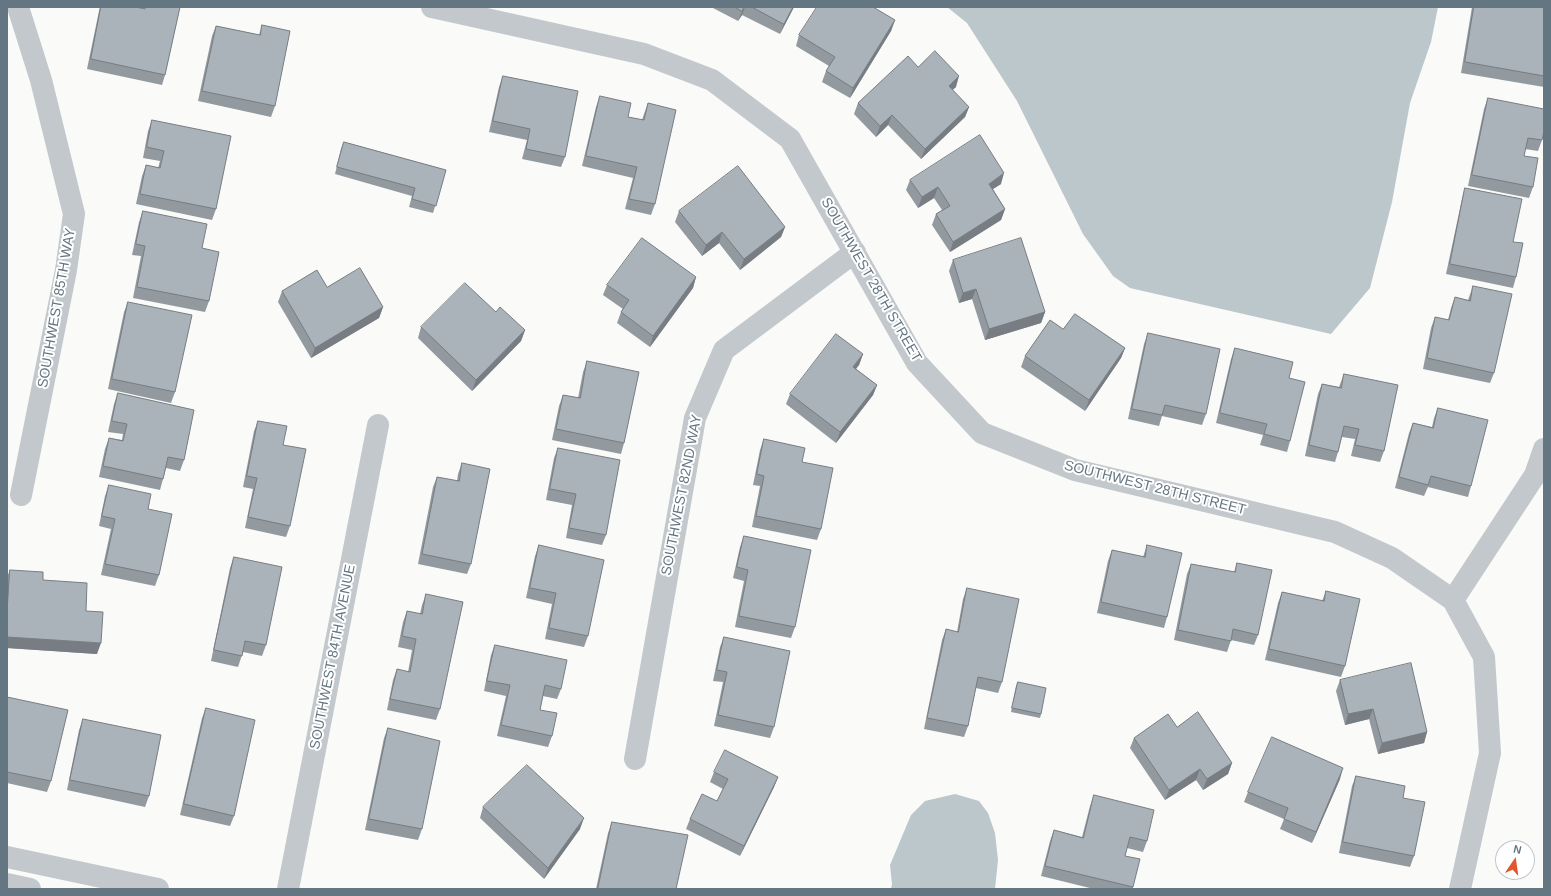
<!DOCTYPE html>
<style>
body{margin:0}
#map{position:relative;width:1551px;height:896px;overflow:hidden;background:#fafaf8;font-family:Arial,sans-serif}
canvas{display:block}
.frame{position:absolute;inset:0;border:8px solid #657683;pointer-events:none}
.north{position:absolute;left:1495px;top:840px;width:40px;height:40px;box-sizing:border-box;background:#fff;border:1px solid #c1c8cd;border-radius:50%;rotate:13deg;font-size:11px;font-weight:700;line-height:16px;text-align:center;color:#657683}
.north::after{content:'';display:block;margin:auto;width:14px;height:18px;background:#e4572e;clip-path:polygon(50% 0,100% 100%,50% 72%,0 100%)}
</style>
<div id="map">
<canvas width="1551" height="896"></canvas>
<div class="frame"></div>
<div class="north">N</div>
</div>
<script>
const ctx = document.querySelector('canvas').getContext('2d');
ctx.lineJoin = 'round';
function fill(path, color) {
  ctx.fillStyle = color;
  ctx.fill(path, 'evenodd');
}
function stroke(path, color, width, dash) {
  ctx.strokeStyle = color;
  ctx.lineWidth = width;
  ctx.lineCap = dash ? 'butt' : 'round';
  ctx.setLineDash(dash || []);
  ctx.stroke(path);
}
function drawText(font, color, halo, rows, align = 'center') {
  ctx.font = font + ' Arial,sans-serif';
  ctx.lineWidth = 4;
  ctx.setLineDash([]);
  ctx.textBaseline = 'middle';
  ctx.strokeStyle = halo;
  ctx.fillStyle = color;
  for (const [text, x, y, turn = 0] of rows) {
    ctx.save();
    ctx.translate(x, y);
    ctx.rotate((+turn || 0) * Math.PI / 180);
    ctx.textAlign = isNaN(turn) ? turn : align;
    if (halo) ctx.strokeText(text, 0, 0);
    ctx.fillText(text, 0, 0);
    ctx.restore();
  }
}
fill(new Path2D(`
 M 947,7 L 1438,7 L 1431,42 L 1410,103 L 1392,202 L 1370,288 L 1331,334 L 1130,288 L 1113,276 L 1083,234 L 1017,101 L 967,23 Z
 M 955,794 L 979,801 L 988,813 L 995,833 L 998,860 L 995,889 L 891,889 L 892,884 L 890,865 L 911,815 L 925,801 Z`), '#bbc7cb');
stroke(new Path2D(`
 M 18,7 L 41,80 L 74,214 L 66,270 L 21,495
 M 432,7 L 644,54 L 712,80 L 790,139 L 917,363 L 982,433 L 1075,470 L 1335,532 L 1392,558 L 1453,600 L 1484,657 L 1490,753 L 1460,889
 M 1453,600 L 1535,475 L 1544,449
 M 635,759 L 695,418 L 724,350 L 855,252
 M 7,857 L 158,889
 M 7,884 L 30,889
 M 288,889 L 378,425`), '#c3c8cc', 22);
fill(new Path2D(`
 M 100,7 L 136,7 L 144,9 L 145,7 L 180,7 L 165,75 L 162,85 L 87,69 L 99,11 Z
 M 711,7 L 794,7 L 780,34 L 742,15 L 738,21 Z
 M 1472,7 L 1544,7 L 1544,87 L 1461,73 Z
 M 895,20 L 891,31 L 850,98 L 822,82 L 826,71 L 829,66 L 796,46 L 799,35 Z
 M 262,25 L 275,106 L 271,117 L 198,101 L 212,36 L 216,26 L 259,35 Z
 M 918,67 L 956,87 L 952,90 L 969,107 L 965,117 L 921,159 L 888,125 L 876,137 L 854,114 L 858,103 Z
 M 503,76 L 565,157 L 561,167 L 522,159 L 527,140 L 489,132 L 499,87 Z
 M 600,96 L 628,117 L 642,120 L 644,114 L 648,103 L 655,204 L 651,215 L 625,209 L 633,178 L 582,166 L 596,107 Z
 M 1488,98 L 1542,140 L 1538,151 L 1525,149 L 1524,156 L 1533,187 L 1529,198 L 1468,186 L 1484,109 Z
 M 152,120 L 216,209 L 212,220 L 136,204 L 142,176 L 146,165 L 158,168 L 160,161 L 143,158 L 148,131 Z
 M 344,142 L 446,170 L 433,213 L 409,207 L 412,196 L 335,174 L 341,149 Z
 M 910,180 L 1001,184 L 993,189 L 1005,209 L 1001,220 L 950,252 L 932,225 L 936,214 L 942,210 L 934,198 L 918,208 L 906,190 Z
 M 1465,188 L 1513,242 L 1516,277 L 1513,288 L 1446,274 L 1462,199 Z
 M 143,211 L 202,248 L 209,301 L 205,312 L 133,298 L 141,256 L 132,255 L 139,222 Z
 M 679,211 L 785,227 L 781,237 L 740,270 L 719,243 L 702,256 L 675,222 Z
 M 953,260 L 1045,312 L 1041,323 L 985,340 L 972,299 L 959,303 L 949,271 Z
 M 696,277 L 693,288 L 650,347 L 617,323 L 621,312 L 623,309 L 603,295 L 607,285 Z
 M 1473,286 L 1494,373 L 1490,383 L 1423,369 L 1431,328 L 1435,317 L 1448,320 L 1451,308 L 1455,297 L 1468,300 Z
 M 282,291 L 383,307 L 379,318 L 311,358 L 278,302 Z
 M 128,302 L 175,392 L 171,403 L 108,389 L 124,312 Z
 M 496,312 L 525,330 L 521,341 L 472,391 L 418,338 L 421,327 Z
 M 1063,329 L 1125,348 L 1121,358 L 1085,411 L 1021,367 L 1025,356 Z
 M 1148,333 L 1206,414 L 1202,425 L 1162,416 L 1159,426 L 1128,419 L 1144,344 Z
 M 1235,348 L 1290,441 L 1287,452 L 1260,445 L 1263,435 L 1216,423 L 1231,359 Z
 M 863,354 L 859,365 L 856,369 L 877,385 L 873,395 L 836,443 L 786,404 L 790,394 Z
 M 587,361 L 624,443 L 621,454 L 552,440 L 559,406 L 563,395 L 578,398 L 583,372 Z
 M 1344,374 L 1384,451 L 1380,462 L 1351,456 L 1355,439 L 1342,437 L 1338,452 L 1335,462 L 1305,456 L 1318,394 L 1322,384 L 1339,387 Z
 M 118,393 L 184,460 L 180,471 L 166,468 L 160,490 L 99,477 L 105,449 L 109,438 L 122,440 L 123,434 L 108,432 L 114,404 Z
 M 1438,408 L 1471,486 L 1468,497 L 1428,487 L 1424,496 L 1395,488 L 1409,433 L 1413,423 L 1432,427 L 1434,418 Z
 M 258,421 L 283,445 L 290,526 L 286,537 L 245,528 L 253,489 L 243,487 L 254,431 Z
 M 764,439 L 821,529 L 817,540 L 752,527 L 760,486 L 753,485 L 760,450 Z
 M 558,448 L 606,535 L 602,545 L 566,538 L 572,505 L 546,500 L 554,458 Z
 M 462,463 L 471,564 L 467,574 L 418,564 L 433,487 L 437,477 L 457,481 L 458,474 Z
 M 109,485 L 148,509 L 159,575 L 155,586 L 101,575 L 111,529 L 99,526 L 105,496 Z
 M 744,536 L 795,627 L 791,638 L 735,627 L 744,581 L 733,578 L 740,547 Z
 M 539,545 L 588,636 L 584,647 L 545,639 L 552,604 L 526,598 L 535,556 Z
 M 1147,545 L 1167,617 L 1164,628 L 1097,613 L 1108,561 L 1112,550 L 1143,557 Z
 M 234,557 L 266,645 L 262,656 L 243,652 L 238,667 L 211,661 L 230,568 Z
 M 1237,563 L 1258,635 L 1254,645 L 1231,640 L 1227,652 L 1174,640 L 1187,574 L 1191,564 L 1234,572 Z
 M 10,570 L 43,580 L 86,611 L 97,654 L 7,648 L 7,577 Z
 M 967,588 L 1002,682 L 998,693 L 976,688 L 968,726 L 964,737 L 924,729 L 942,640 L 946,629 L 957,632 L 963,599 Z
 M 1326,591 L 1345,666 L 1341,677 L 1265,660 L 1278,603 L 1282,592 L 1322,601 Z
 M 426,594 L 440,709 L 436,720 L 387,710 L 393,680 L 397,669 L 408,672 L 412,650 L 398,647 L 403,622 L 407,611 L 420,614 L 422,605 Z
 M 724,637 L 774,727 L 770,738 L 714,726 L 723,682 L 713,681 L 720,647 Z
 M 495,645 L 561,689 L 557,699 L 543,696 L 540,710 L 552,736 L 548,747 L 497,736 L 506,696 L 484,691 L 491,655 Z
 M 1340,680 L 1427,732 L 1424,743 L 1378,754 L 1369,719 L 1345,725 L 1336,691 Z
 M 1018,682 L 1041,714 L 1040,718 L 1011,712 L 1016,686 Z
 M 7,697 L 51,781 L 47,792 L 7,783 Z
 M 206,708 L 234,816 L 230,826 L 180,815 L 202,718 Z
 M 83,719 L 149,796 L 145,807 L 67,790 L 79,730 Z
 M 1177,727 L 1232,763 L 1228,774 L 1203,790 L 1196,780 L 1165,800 L 1130,748 L 1134,738 Z
 M 388,728 L 422,829 L 418,840 L 365,830 L 384,738 Z
 M 714,772 L 778,777 L 774,787 L 740,856 L 686,829 L 690,819 L 717,801 L 723,789 L 710,782 Z
 M 1356,776 L 1403,798 L 1414,856 L 1410,867 L 1339,853 L 1352,786 Z
 M 1340,779 L 1312,843 L 1280,829 L 1284,819 L 1244,802 L 1248,792 Z
 M 1094,795 L 1147,841 L 1143,852 L 1127,848 L 1125,856 L 1133,887 L 1133,889 L 1094,889 L 1041,876 L 1050,841 L 1054,830 L 1082,837 L 1090,806 Z
 M 483,807 L 580,829 L 544,879 L 480,818 Z
 M 612,822 L 676,889 L 596,889 L 608,833 Z`), '#929a9f');
fill(new Path2D(`
 M 744,7 L 745,7 L 742,15 L 738,21 Z
 M 793,7 L 794,7 L 780,34 L 784,24 Z
 M 895,20 L 891,31 L 850,98 L 853,88 Z
 M 959,76 L 956,87 L 945,97 L 949,86 Z
 M 969,107 L 965,117 L 921,159 L 925,149 Z
 M 892,115 L 888,125 L 876,137 L 880,126 Z
 M 1004,173 L 1001,184 L 985,194 L 989,184 Z
 M 938,187 L 934,198 L 918,208 L 922,197 Z
 M 1005,209 L 1001,220 L 950,252 L 953,242 Z
 M 785,227 L 781,237 L 740,270 L 744,259 Z
 M 722,232 L 719,243 L 702,256 L 706,245 Z
 M 696,277 L 693,288 L 650,347 L 653,336 Z
 M 976,289 L 972,299 L 959,303 L 963,293 Z
 M 383,307 L 379,318 L 311,358 L 315,348 Z
 M 1045,312 L 1041,323 L 985,340 L 989,329 Z
 M 525,330 L 521,341 L 472,391 L 476,380 Z
 M 1125,348 L 1121,358 L 1085,411 L 1089,400 Z
 M 863,354 L 859,365 L 849,377 L 853,367 Z
 M 877,385 L 873,395 L 836,443 L 840,432 Z
 M 7,637 L 101,643 L 97,654 L 7,648 Z
 M 1373,709 L 1369,719 L 1345,725 L 1348,714 Z
 M 1427,732 L 1424,743 L 1378,754 L 1382,743 Z
 M 1232,763 L 1228,774 L 1203,790 L 1207,779 Z
 M 1343,768 L 1340,779 L 1312,843 L 1316,832 Z
 M 1200,769 L 1196,780 L 1165,800 L 1169,790 Z
 M 778,777 L 774,787 L 740,856 L 744,846 Z
 M 584,818 L 580,829 L 544,879 L 548,868 Z`), '#777d82');
const building = new Path2D(`
 M 101,7 L 136,7 L 145,9 L 145,7 L 180,7 L 165,75 L 91,59 Z
 M 735,7 L 744,7 L 742,11 Z
 M 752,7 L 793,7 L 784,24 Z
 M 817,7 L 873,7 L 895,20 L 853,88 L 826,71 L 835,57 L 799,35 Z
 M 1474,7 L 1544,7 L 1544,76 L 1465,62 Z
 M 262,25 L 290,31 L 275,106 L 202,91 L 216,26 L 260,35 Z
 M 935,51 L 959,76 L 949,86 L 969,107 L 925,149 L 892,115 L 880,126 L 858,103 L 908,56 L 918,67 Z
 M 503,76 L 578,91 L 565,157 L 526,149 L 530,129 L 493,121 Z
 M 600,96 L 631,103 L 628,117 L 644,120 L 648,103 L 676,110 L 655,204 L 629,199 L 637,167 L 586,156 Z
 M 1488,98 L 1544,109 L 1544,131 L 1542,140 L 1528,138 L 1524,156 L 1538,158 L 1533,187 L 1472,175 Z
 M 152,120 L 231,136 L 216,209 L 140,194 L 146,165 L 160,168 L 164,151 L 147,147 Z
 M 980,135 L 1004,173 L 989,184 L 1005,209 L 953,242 L 936,214 L 950,206 L 938,187 L 922,197 L 910,180 Z
 M 344,142 L 446,170 L 436,206 L 412,199 L 415,188 L 337,167 Z
 M 738,166 L 785,227 L 744,259 L 722,232 L 706,245 L 679,211 Z
 M 1465,188 L 1522,199 L 1513,242 L 1523,243 L 1516,277 L 1450,264 Z
 M 143,211 L 207,224 L 202,248 L 219,252 L 209,301 L 137,287 L 145,246 L 136,244 Z
 M 642,238 L 696,277 L 653,336 L 621,312 L 629,300 L 607,285 Z
 M 1021,238 L 1045,312 L 989,329 L 976,289 L 963,293 L 953,260 Z
 M 360,268 L 383,307 L 315,348 L 282,291 L 317,270 L 327,287 Z
 M 465,283 L 496,312 L 500,307 L 525,330 L 476,380 L 421,327 Z
 M 1473,286 L 1512,294 L 1494,373 L 1427,358 L 1435,317 L 1449,320 L 1455,297 L 1470,301 Z
 M 128,302 L 192,315 L 175,392 L 112,379 Z
 M 1075,314 L 1125,348 L 1089,400 L 1025,356 L 1050,320 L 1063,329 Z
 M 1148,333 L 1220,349 L 1206,414 L 1165,405 L 1162,415 L 1132,409 Z
 M 836,334 L 863,354 L 853,367 L 877,385 L 840,432 L 790,394 Z
 M 1235,348 L 1293,362 L 1289,378 L 1305,382 L 1290,441 L 1264,434 L 1267,424 L 1220,413 Z
 M 587,361 L 639,372 L 624,443 L 556,429 L 563,395 L 580,398 Z
 M 1344,374 L 1398,385 L 1384,451 L 1355,445 L 1359,429 L 1344,426 L 1338,452 L 1309,445 L 1322,384 L 1341,388 Z
 M 118,393 L 194,410 L 184,460 L 168,457 L 163,479 L 103,466 L 109,438 L 123,441 L 127,424 L 112,421 Z
 M 1438,408 L 1488,420 L 1471,486 L 1431,476 L 1428,485 L 1399,477 L 1413,423 L 1433,428 Z
 M 258,421 L 287,426 L 283,445 L 306,449 L 290,526 L 248,517 L 257,478 L 247,476 Z
 M 764,439 L 805,448 L 802,462 L 833,468 L 821,529 L 756,516 L 764,476 L 757,474 Z
 M 558,448 L 620,460 L 606,535 L 569,528 L 576,494 L 550,489 Z
 M 462,463 L 490,469 L 471,564 L 422,554 L 437,477 L 459,481 Z
 M 109,485 L 151,494 L 148,509 L 172,514 L 159,575 L 105,564 L 115,519 L 102,516 Z
 M 744,536 L 811,550 L 795,627 L 739,616 L 748,570 L 737,567 Z
 M 539,545 L 604,560 L 588,636 L 549,628 L 556,593 L 530,588 Z
 M 1147,545 L 1182,553 L 1167,617 L 1101,602 L 1112,550 L 1145,557 Z
 M 234,557 L 282,567 L 266,645 L 245,641 L 242,656 L 214,650 Z
 M 1237,563 L 1272,570 L 1258,635 L 1233,629 L 1231,641 L 1178,630 L 1191,564 L 1235,572 Z
 M 10,570 L 43,572 L 43,580 L 87,583 L 86,611 L 103,612 L 101,643 L 7,637 L 7,612 Z
 M 967,588 L 1019,599 L 1002,682 L 978,677 L 968,726 L 927,718 L 946,629 L 958,632 Z
 M 1326,591 L 1360,599 L 1345,666 L 1269,649 L 1282,592 L 1324,601 Z
 M 426,594 L 463,602 L 440,709 L 390,699 L 397,669 L 410,672 L 416,639 L 402,636 L 407,611 L 422,614 Z
 M 724,637 L 790,651 L 774,727 L 718,715 L 727,672 L 717,670 Z
 M 495,645 L 567,660 L 561,689 L 545,685 L 540,710 L 557,713 L 552,736 L 501,725 L 510,685 L 487,681 Z
 M 1411,663 L 1427,732 L 1382,743 L 1373,709 L 1348,714 L 1340,680 Z
 M 1018,682 L 1046,688 L 1041,714 L 1012,708 Z
 M 7,697 L 68,710 L 51,781 L 7,772 Z
 M 206,708 L 255,720 L 234,816 L 184,804 Z
 M 1198,712 L 1232,763 L 1207,779 L 1200,769 L 1169,790 L 1134,738 L 1168,714 L 1177,727 Z
 M 83,719 L 161,735 L 149,796 L 70,780 Z
 M 388,728 L 440,741 L 422,829 L 369,819 Z
 M 1272,737 L 1343,768 L 1316,832 L 1284,819 L 1288,808 L 1248,792 Z
 M 725,750 L 778,777 L 744,846 L 690,819 L 702,794 L 717,801 L 728,779 L 714,772 Z
 M 527,765 L 584,818 L 548,868 L 483,807 Z
 M 1356,776 L 1405,786 L 1403,798 L 1425,802 L 1414,856 L 1343,842 Z
 M 1094,795 L 1154,810 L 1147,841 L 1130,837 L 1125,856 L 1140,859 L 1133,887 L 1045,866 L 1054,830 L 1083,838 Z
 M 612,822 L 688,835 L 676,889 L 598,889 Z`);
fill(building, '#aab3b9');
stroke(building, '#777d82', 1);
drawText('14px', '#657683', '#fff', [
 ["SOUTHWEST 28TH STREET",871,280,60],
 ["SOUTHWEST 85TH WAY",57,308,-80],
 ["SOUTHWEST 28TH STREET",1155,488,14],
 ["SOUTHWEST 82ND WAY",682,495,-79],
 ["SOUTHWEST 84TH AVENUE",333,657,-79]
]);
</script>
